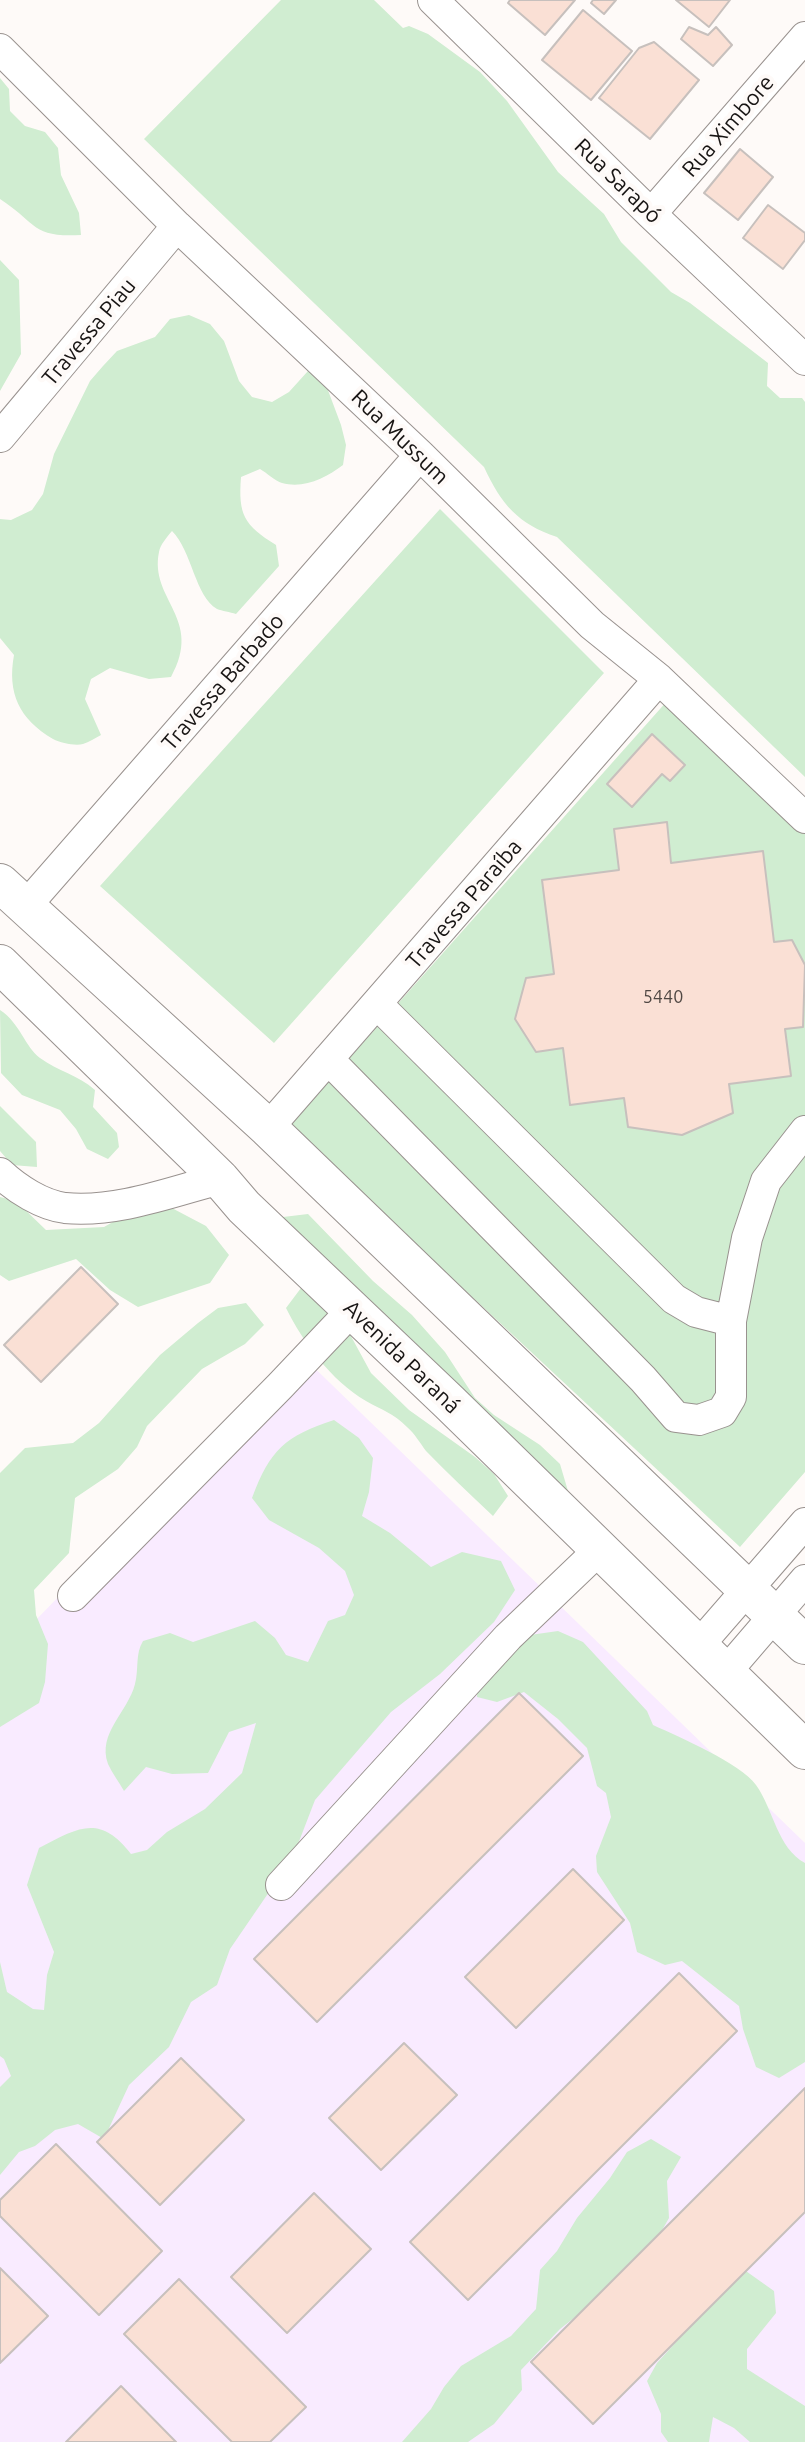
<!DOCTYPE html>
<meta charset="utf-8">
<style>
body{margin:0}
canvas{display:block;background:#fefaf8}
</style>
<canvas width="805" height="2442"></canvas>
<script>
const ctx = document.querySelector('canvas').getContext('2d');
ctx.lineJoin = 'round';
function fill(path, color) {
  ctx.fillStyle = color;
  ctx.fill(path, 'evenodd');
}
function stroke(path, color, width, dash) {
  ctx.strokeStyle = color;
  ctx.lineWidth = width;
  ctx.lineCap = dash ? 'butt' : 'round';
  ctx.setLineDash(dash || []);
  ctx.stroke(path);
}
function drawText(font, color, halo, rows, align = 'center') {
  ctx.font = font + ' Ubuntu,sans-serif';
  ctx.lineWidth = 8;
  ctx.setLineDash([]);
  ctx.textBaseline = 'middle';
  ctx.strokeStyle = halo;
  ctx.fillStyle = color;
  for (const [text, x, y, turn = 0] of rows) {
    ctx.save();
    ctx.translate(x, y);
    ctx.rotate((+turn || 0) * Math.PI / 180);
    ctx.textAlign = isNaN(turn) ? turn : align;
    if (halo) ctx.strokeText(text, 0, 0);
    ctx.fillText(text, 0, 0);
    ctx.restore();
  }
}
fill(new Path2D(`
 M 297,1351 L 805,1843 L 805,2442 L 0,2442 L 0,1657 Z`), '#f9ebff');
fill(new Path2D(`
 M 281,0 L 374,0 L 403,28 L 409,26 L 428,34 L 480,72 L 507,101 L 558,172 L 604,214 L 621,242 L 671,292 L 690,303 L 768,363 L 767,386 L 780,398 L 802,398 L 805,402 L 805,777 L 557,537 C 518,524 501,504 484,467 L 144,139 Z
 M 0,78 L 9,89 L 10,111 L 25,126 L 45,132 L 58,148 L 61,175 L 79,213 L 81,235 C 31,238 36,222 0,199 Z
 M 0,260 L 19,280 L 21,354 L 0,391 Z
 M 189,315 L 210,324 L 224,341 L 239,381 L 252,397 L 272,402 L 289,392 L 317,361 L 341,425 L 346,445 L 343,465 C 326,478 304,489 282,483 C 275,481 267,473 260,469 L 241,477 C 238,515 244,525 276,545 L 279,566 L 236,614 C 230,612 222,611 217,609 C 195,596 192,551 172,531 C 167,537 160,545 159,552 C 149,600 204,618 171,677 L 149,679 L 110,668 L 91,679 L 85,699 L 101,735 C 95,738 89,742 83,744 C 75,746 61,743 53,739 C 19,719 7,693 14,655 L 0,638 L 0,519 L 11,520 L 32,510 L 43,494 L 54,454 L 90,381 L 103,366 L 117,351 L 155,337 L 170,319 Z
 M 440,509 L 604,673 L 274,1043 L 100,886 Z
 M 668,700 L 805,833 L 805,1472 L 740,1547 L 289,1126 Z
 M 0,1010 C 20,1023 25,1047 40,1058 C 58,1071 78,1075 95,1090 L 93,1107 L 117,1133 L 119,1147 L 108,1159 L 87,1149 L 76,1129 L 60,1110 L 22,1095 L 1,1073 Z
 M 0,1106 L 36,1142 L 37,1167 L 12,1165 L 0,1151 Z
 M 0,1197 L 16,1201 L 46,1230 L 104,1227 L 134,1210 L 168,1206 L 206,1226 L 229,1255 L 210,1283 L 138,1307 L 110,1290 L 76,1259 L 9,1281 L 0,1275 Z
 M 308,1214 L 373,1281 L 412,1315 L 445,1352 L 475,1398 L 494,1415 L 540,1445 L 560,1464 L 568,1491 L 546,1479 L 291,1241 L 283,1217 Z
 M 301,1288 L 323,1300 L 346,1327 L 371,1373 L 409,1410 L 475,1457 L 494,1474 L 508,1496 L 493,1516 C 470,1494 447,1473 426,1451 C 420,1443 415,1434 407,1427 C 393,1413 382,1410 366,1401 C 331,1380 304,1344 286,1308 Z
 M 246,1303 L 264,1325 L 245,1344 L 202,1369 L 147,1426 L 137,1447 L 118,1469 L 75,1498 L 69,1553 L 34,1590 L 36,1615 L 48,1644 L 45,1682 L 39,1703 L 0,1727 L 0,1473 L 25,1448 L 73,1443 L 99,1423 L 160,1355 L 198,1323 L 218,1308 Z
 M 334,1420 L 359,1438 L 373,1458 L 369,1492 L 362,1516 L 390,1533 L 431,1567 L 462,1552 L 501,1561 L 515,1590 L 494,1622 L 440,1674 L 391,1712 L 315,1800 L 293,1857 L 230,1949 L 217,1985 L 191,2002 L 169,2047 L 129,2085 L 104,2139 L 78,2124 L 55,2130 L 35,2146 L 19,2152 L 0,2175 L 0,2087 L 11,2076 L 4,2059 L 0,2056 L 0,1962 L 7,1992 L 33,2009 L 44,2010 L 47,1975 L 54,1952 L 27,1885 L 39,1848 C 79,1827 100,1814 131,1854 L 147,1850 L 167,1832 L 205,1809 L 242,1773 L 256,1723 L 229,1732 L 208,1773 L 172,1774 L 146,1767 L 124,1791 C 119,1782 112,1773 108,1764 C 97,1733 128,1712 135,1684 C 139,1669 135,1654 143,1641 L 170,1633 L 193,1642 L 255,1621 L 275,1638 L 286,1655 L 308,1662 L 328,1621 L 345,1615 L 354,1595 L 345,1571 L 319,1548 L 269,1520 L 252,1498 C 270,1450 285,1436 334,1420 Z
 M 558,1631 L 583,1642 L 647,1711 L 653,1725 C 679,1737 740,1763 756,1785 C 774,1810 777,1848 805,1863 L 805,2062 L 779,2078 L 756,2067 L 743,2029 L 739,2006 L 682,1961 L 665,1965 L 637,1952 L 630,1923 L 597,1872 L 596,1856 L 611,1817 L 606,1793 L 597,1786 L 587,1748 L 558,1719 L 524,1692 L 497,1702 L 477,1697 L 478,1670 L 530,1635 Z
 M 651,2139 L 681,2157 L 667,2181 L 669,2218 L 661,2232 L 603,2295 L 560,2329 L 521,2370 L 522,2390 L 494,2424 L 468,2442 L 402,2442 L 431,2409 L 444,2387 L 461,2366 L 511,2336 L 536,2309 L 540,2270 L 557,2251 L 577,2218 L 610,2178 L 627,2152 Z
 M 743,2269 L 774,2291 L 776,2313 L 747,2349 L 747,2369 L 805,2406 L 805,2442 L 750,2442 L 734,2428 L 713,2417 L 709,2442 L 668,2442 L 661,2432 L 661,2414 L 647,2381 L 657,2363 Z`), '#d0edd1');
const building = new Path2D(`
 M 510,0 L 575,0 L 545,35 L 508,3 Z
 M 593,0 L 616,0 L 604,14 L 591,3 Z
 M 676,0 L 730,0 L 709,27 Z
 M 583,10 L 632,51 L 591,100 L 542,60 Z
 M 689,27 L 708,35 L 716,27 L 732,45 L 713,66 L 681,39 Z
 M 654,42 L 699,80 L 650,139 L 599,98 L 639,48 Z
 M 740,149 L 773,177 L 738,220 L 704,193 Z
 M 768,205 L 805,233 L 805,240 L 783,269 L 743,238 Z
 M 652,734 L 685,765 L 670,781 L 662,774 L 632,807 L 607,784 Z
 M 667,822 L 671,863 L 763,851 L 774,942 L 792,940 L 805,965 L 803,1027 L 785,1029 L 791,1076 L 729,1084 L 733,1113 L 682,1135 L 628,1127 L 624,1098 L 570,1105 L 563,1048 L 536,1052 L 515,1019 L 526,978 L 554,974 L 542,880 L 619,870 L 614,829 Z
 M 81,1267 L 118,1304 L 41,1382 L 4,1345 Z
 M 519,1693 L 583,1756 L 317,2022 L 254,1959 Z
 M 573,1869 L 624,1920 L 516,2028 L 465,1977 Z
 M 679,1973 L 737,2031 L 468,2300 L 410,2242 Z
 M 404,2043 L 457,2095 L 381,2170 L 329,2118 Z
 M 181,2058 L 244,2120 L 160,2205 L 97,2142 Z
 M 805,2088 L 805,2212 L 593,2424 L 531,2362 Z
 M 56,2144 L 162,2251 L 99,2315 L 0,2216 L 0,2200 Z
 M 314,2193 L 371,2249 L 287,2333 L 231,2277 Z
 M 0,2268 L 48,2316 L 0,2363 Z
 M 179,2279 L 306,2407 L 270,2442 L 232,2442 L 124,2334 Z
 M 121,2386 L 176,2442 L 66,2442 Z`);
fill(building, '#fae0d5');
stroke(building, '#c7c0bd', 2);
const minor = new Path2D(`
 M 433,0 L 651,214 L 805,360
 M 0,49 L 177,226 L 420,455 L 592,625 L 659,679 L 805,818
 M 651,214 L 805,37
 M 0,437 L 177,226
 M 25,907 L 420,455
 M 377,1004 L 674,1299 L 696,1312 L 731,1321
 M 328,1059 L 643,1379 L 676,1417 L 699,1420 L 722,1412 L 731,1397 L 731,1321 L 747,1238 L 766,1181 L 805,1131
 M 268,1128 L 659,679
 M 0,1173 C 17,1189 42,1205 65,1208 C 117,1213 171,1192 220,1179
 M 73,1596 L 280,1386 L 353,1309
 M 699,1645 L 805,1523
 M 726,1672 L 805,1580
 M 281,1885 L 508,1637 L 600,1549`);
const major = new Path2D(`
 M 0,883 L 268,1128 L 805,1645
 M 0,964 L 220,1179 L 244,1207 L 449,1402 L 805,1750`);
stroke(minor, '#99928f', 32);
stroke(major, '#99928f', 40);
stroke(minor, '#fff', 30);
stroke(major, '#fff', 38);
drawText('18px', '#504844', null, [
 ["5440",663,997]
]);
drawText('22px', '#181514', '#fefaf8', [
 ["Rua Ximbore",728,126,-49],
 ["Rua Sarapó",618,181,44],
 ["Travessa Piau",89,332,-50],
 ["Rua Mussum",400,437,44],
 ["Travessa Barbado",223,682,-49],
 ["Travessa Paraíba",464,904,-49],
 ["Avenida Paraná",402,1357,44]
]);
</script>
